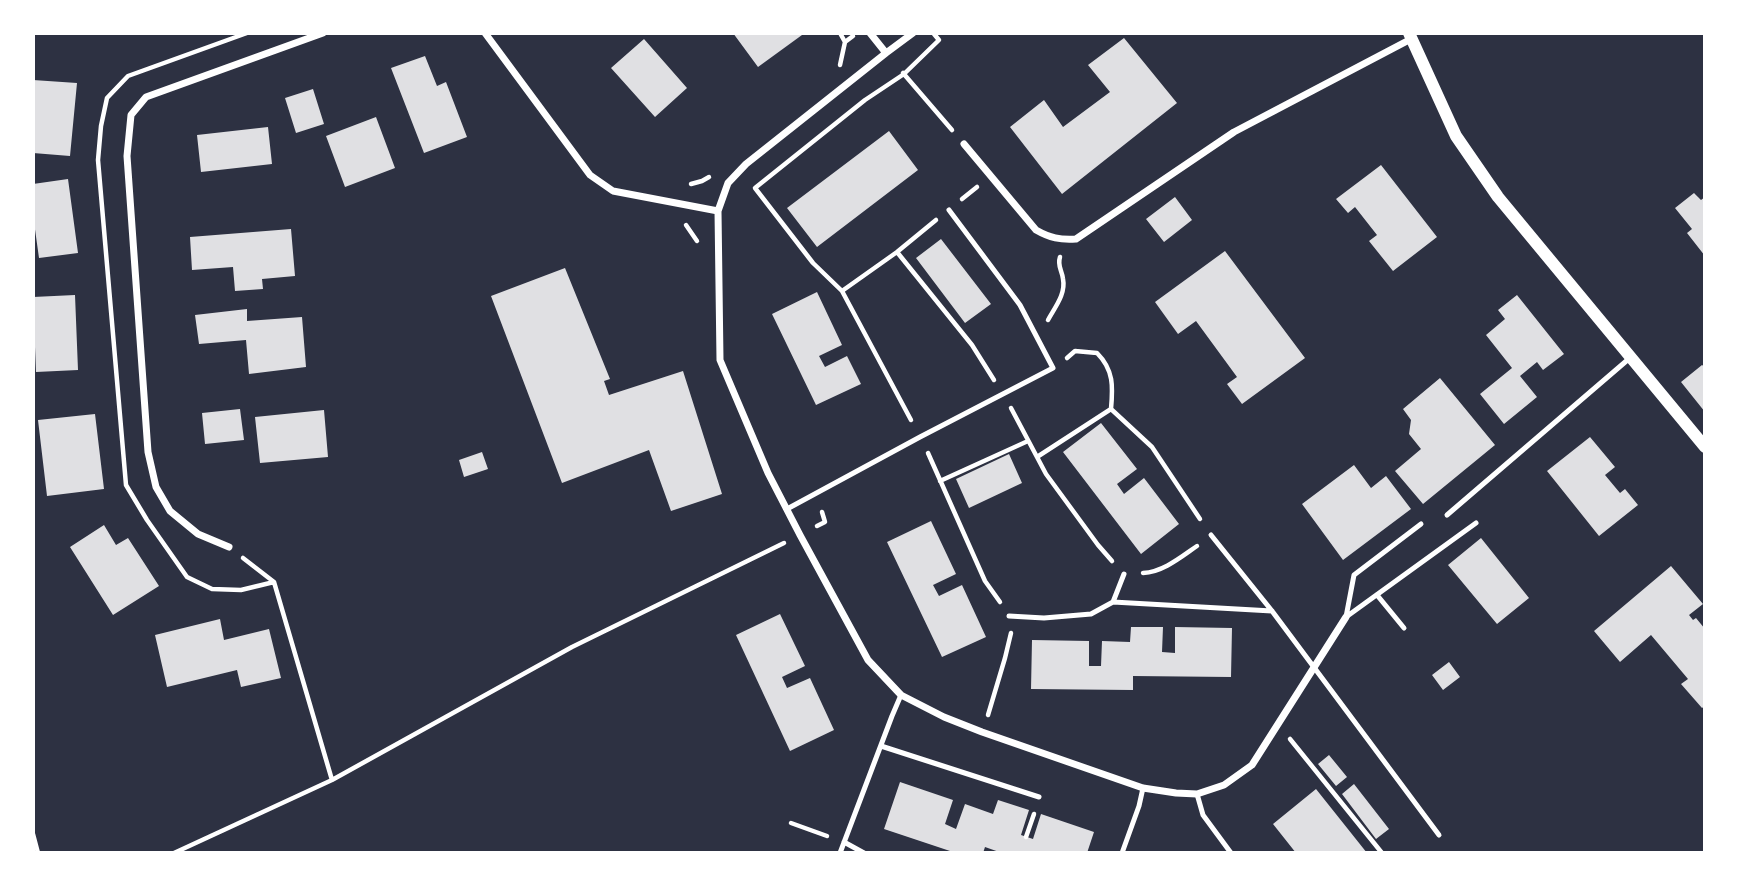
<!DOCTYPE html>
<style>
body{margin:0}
#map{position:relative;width:1738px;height:886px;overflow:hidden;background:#2d3142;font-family:"Sofia Sans Condensed",sans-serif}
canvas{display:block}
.frame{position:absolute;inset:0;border:35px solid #fff;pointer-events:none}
</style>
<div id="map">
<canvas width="1738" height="886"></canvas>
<div class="frame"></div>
</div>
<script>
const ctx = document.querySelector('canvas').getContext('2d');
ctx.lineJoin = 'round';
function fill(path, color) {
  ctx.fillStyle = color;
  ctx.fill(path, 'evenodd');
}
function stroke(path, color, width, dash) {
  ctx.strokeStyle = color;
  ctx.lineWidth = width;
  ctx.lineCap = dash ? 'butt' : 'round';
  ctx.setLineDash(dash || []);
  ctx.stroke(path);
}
fill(new Path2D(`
 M 733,33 L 801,33 L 802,35 L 758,67 Z
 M 1124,38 L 1177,103 L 1062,194 L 1010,127 L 1044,100 L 1063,127 L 1110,92 L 1088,65 Z
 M 644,39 L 687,88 L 655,117 L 611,68 Z
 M 425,56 L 437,86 L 446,82 L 467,137 L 424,153 L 391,68 Z
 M 33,80 L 77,83 L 70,156 L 33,153 Z
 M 313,89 L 324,124 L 296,133 L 285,98 Z
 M 376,117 L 395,168 L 345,187 L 326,136 Z
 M 268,127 L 272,164 L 201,172 L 197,135 Z
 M 889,131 L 918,170 L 817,247 L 787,208 Z
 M 1381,165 L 1437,237 L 1393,271 L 1369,241 L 1377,235 L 1355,207 L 1348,213 L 1336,199 Z
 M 68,179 L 78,253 L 39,258 L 33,215 L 33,184 Z
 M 1694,193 L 1701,200 L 1705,197 L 1705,256 L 1687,233 L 1692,229 L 1675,208 Z
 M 1175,197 L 1192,220 L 1164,242 L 1146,219 Z
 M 291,229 L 295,276 L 262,279 L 263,289 L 235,291 L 233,267 L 192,270 L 190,237 Z
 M 941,239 L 991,304 L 965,323 L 916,258 Z
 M 1225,251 L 1305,358 L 1242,404 L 1227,384 L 1237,377 L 1196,321 L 1178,334 L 1155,302 Z
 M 565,268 L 610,379 L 604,381 L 609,395 L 683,371 L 722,494 L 671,511 L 649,450 L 562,483 L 491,296 Z
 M 817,292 L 842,345 L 819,356 L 825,367 L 847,356 L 861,384 L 816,405 L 772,314 Z
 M 75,295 L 78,370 L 36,372 L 33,297 Z
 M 1517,295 L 1564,354 L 1543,370 L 1537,362 L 1520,376 L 1537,397 L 1504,424 L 1480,394 L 1512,368 L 1486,335 L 1505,319 L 1498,310 Z
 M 247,309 L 247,321 L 302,317 L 306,367 L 249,374 L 246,340 L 199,344 L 195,315 Z
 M 1702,365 L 1705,367 L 1705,412 L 1681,382 Z
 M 1440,378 L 1495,445 L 1423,504 L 1395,471 L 1421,449 L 1409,434 L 1411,420 L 1403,409 Z
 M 240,409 L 244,440 L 205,444 L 202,413 Z
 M 324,410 L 328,457 L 260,463 L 255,417 Z
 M 95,414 L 104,489 L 47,496 L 38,420 Z
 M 1101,423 L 1137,469 L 1117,484 L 1124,494 L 1144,478 L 1179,524 L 1141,554 L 1063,452 Z
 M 1590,437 L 1615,467 L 1605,475 L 1620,493 L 1625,489 L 1638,505 L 1599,536 L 1547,471 Z
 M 482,452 L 488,469 L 464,477 L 459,460 Z
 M 1009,454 L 1022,483 L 969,508 L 956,479 Z
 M 1354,465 L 1371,488 L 1386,476 L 1411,509 L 1343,560 L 1302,504 Z
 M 931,521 L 956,574 L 933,585 L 939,596 L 962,585 L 986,637 L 942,657 L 887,542 Z
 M 104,525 L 116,545 L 128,538 L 159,586 L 113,615 L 70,547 Z
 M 1481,538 L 1529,598 L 1497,624 L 1448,565 Z
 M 1671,566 L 1703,604 L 1689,615 L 1693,620 L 1696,618 L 1705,629 L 1705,706 L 1702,708 L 1681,684 L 1688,679 L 1651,635 L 1620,662 L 1594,631 Z
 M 780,614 L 805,666 L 782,677 L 787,688 L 810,678 L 834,730 L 790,751 L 736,635 Z
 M 220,619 L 224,640 L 269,629 L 281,678 L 241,687 L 237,670 L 167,687 L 155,635 Z
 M 1131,627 L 1163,627 L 1162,652 L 1175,653 L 1175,627 L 1232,628 L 1231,677 L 1133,676 L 1133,690 L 1031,689 L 1032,640 L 1089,641 L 1089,666 L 1101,666 L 1102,641 L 1130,642 Z
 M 1449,662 L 1460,677 L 1443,690 L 1432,675 Z
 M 1329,755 L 1347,777 L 1336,786 L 1318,764 Z
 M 900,782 L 953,800 L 945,824 L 956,829 L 965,804 L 993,814 L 998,800 L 1029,810 L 1021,835 L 1033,839 L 1041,814 L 1094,832 L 1087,853 L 1002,853 L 985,847 L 983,853 L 956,853 L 884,829 Z
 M 1354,784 L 1389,829 L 1376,839 L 1342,794 Z
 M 1316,789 L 1367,853 L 1296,853 L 1273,824 Z`), '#e0e0e3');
stroke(new Path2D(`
 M 247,33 L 128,76 L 107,98 L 101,126 L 98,160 L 126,485 L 147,520 L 187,577 L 212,589 L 241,590 L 274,582
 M 840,33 L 845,42
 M 840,65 L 845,42 L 853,36
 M 903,73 L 952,130
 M 691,184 L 702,181 L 709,177
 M 962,199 L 977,187
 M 686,225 L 697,241
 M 897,252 L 972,345 L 994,380
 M 842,291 L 897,252 L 936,220
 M 1048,320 C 1055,307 1066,294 1063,279 C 1062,270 1057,266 1060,257
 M 1067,358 L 1075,351 L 1097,353 C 1114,370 1113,387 1111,409
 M 1011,408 L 1046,474 L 1098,545 L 1112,561
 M 911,420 L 842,291 L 813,263 L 755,188 L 865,100 L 904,74 L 939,40 L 934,34
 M 928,453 L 985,581 L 1000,602
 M 1037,457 L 1111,409 L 1152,447 L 1200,519
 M 940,481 L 1028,441
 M 817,526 L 825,522 L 822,512
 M 243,558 L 274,582 L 332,780
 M 1143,573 C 1163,572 1181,557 1197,546
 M 988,715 L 1005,658 L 1011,633
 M 1290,739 L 1382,853
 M 791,823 L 827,836
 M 33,834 L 38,853
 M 1026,837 L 1034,814
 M 174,853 L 332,780 L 572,647 L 784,543`), '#fff', 4.5);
stroke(new Path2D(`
 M 787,509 L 920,437 L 1053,368 L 1020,305 L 949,210
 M 1447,515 L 1631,357
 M 1211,535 L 1272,611 L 1439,835
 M 1377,595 L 1404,628
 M 1113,602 L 1124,574
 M 1009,616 L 1044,618 L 1091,614 L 1113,602 L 1272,611
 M 1346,617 L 1476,523
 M 1346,617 L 1354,575 L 1421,524
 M 881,746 L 1039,797
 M 1197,794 L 1203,815 L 1231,853
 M 844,842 L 864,853
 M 840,853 L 892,716 L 901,695
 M 1122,853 L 1139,806 L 1143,788`), '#fff', 5);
stroke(new Path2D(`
 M 485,33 L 590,175 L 613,191 L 718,211
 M 870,33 L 886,53
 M 913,33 L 886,53 L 746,164 L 728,183 L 718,211 L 720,360 L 768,473 L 800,535 L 868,660 L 901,695 L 944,717 L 982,732 L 1143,788 L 1176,793 L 1197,794 L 1224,785 L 1252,765 L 1346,617
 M 964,144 L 1036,230 C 1050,238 1060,240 1076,239 L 1234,132 L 1411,39
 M 229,547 L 198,534 L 170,511 L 156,487 L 148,452 L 127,156 L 131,115 L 146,97 L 323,33`), '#fff', 7);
stroke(new Path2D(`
 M 1409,33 L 1456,136 L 1498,197 L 1705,447`), '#fff', 12);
</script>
